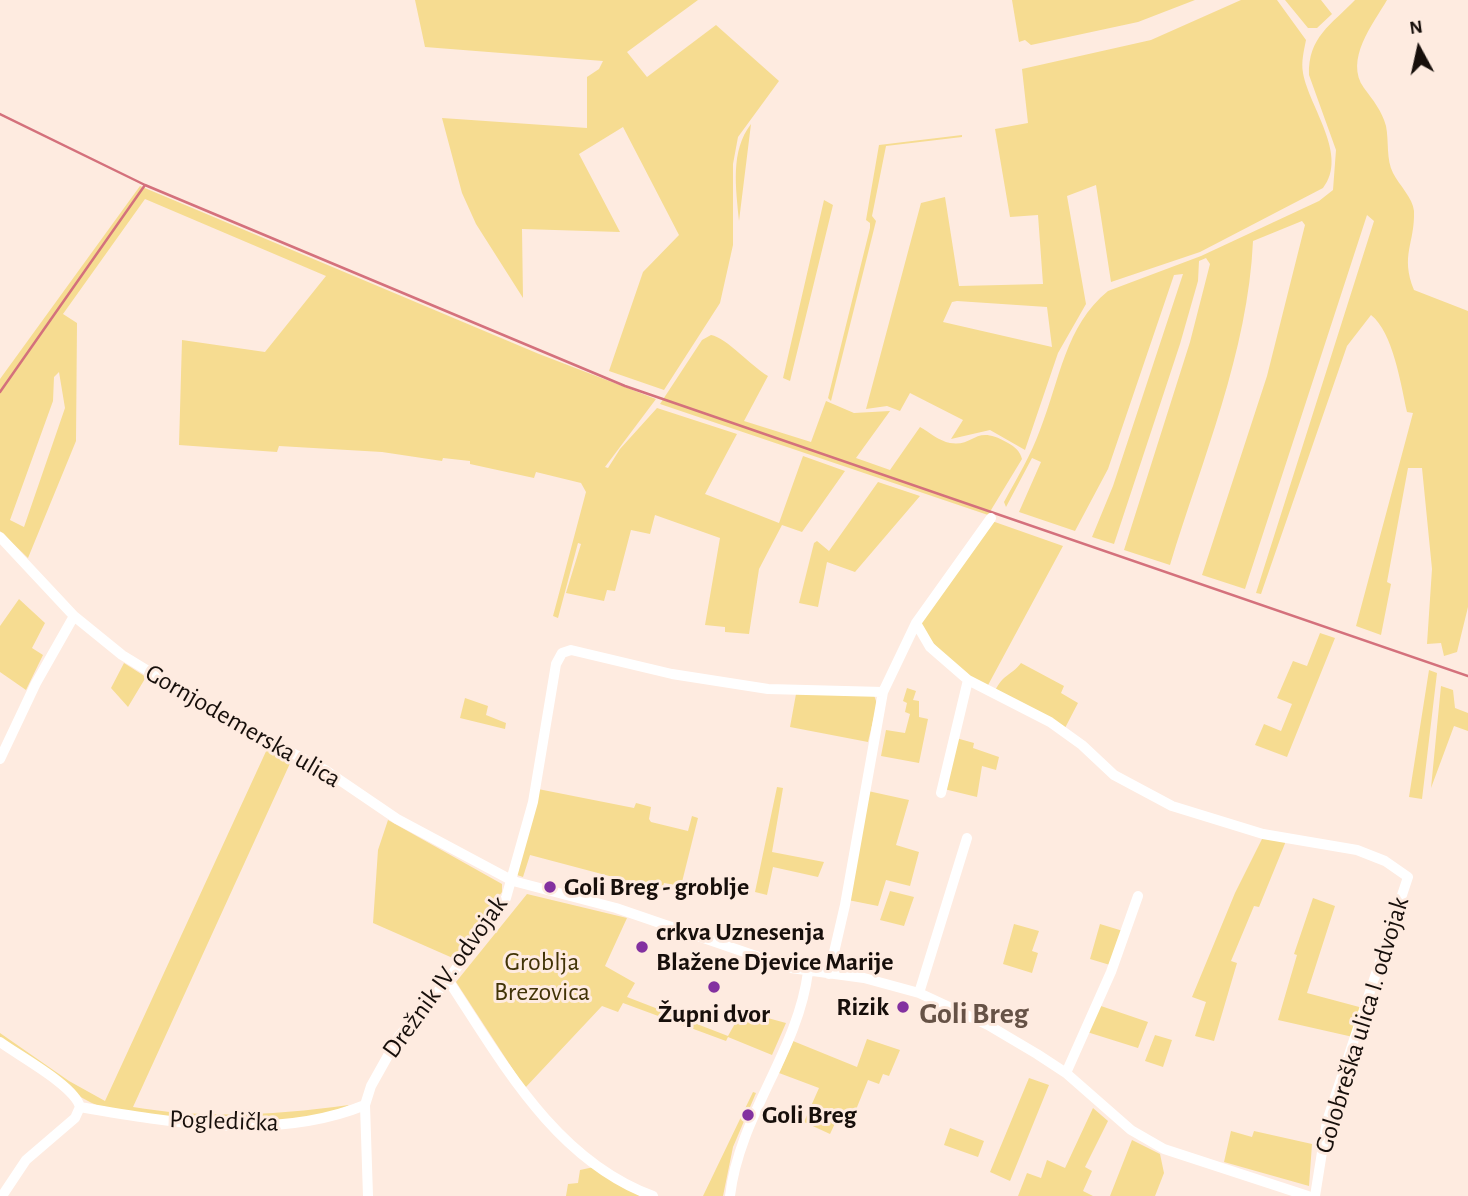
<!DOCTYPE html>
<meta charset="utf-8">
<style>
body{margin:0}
#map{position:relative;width:1468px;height:1196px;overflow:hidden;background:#feebe0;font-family:"Alegreya Sans",sans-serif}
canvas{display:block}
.north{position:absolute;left:1384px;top:14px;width:70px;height:70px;-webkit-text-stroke:5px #feebe0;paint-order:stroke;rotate:352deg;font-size:19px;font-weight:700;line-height:28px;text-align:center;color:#170f0b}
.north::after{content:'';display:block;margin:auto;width:24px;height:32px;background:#170f0b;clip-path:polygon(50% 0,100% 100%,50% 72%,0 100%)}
</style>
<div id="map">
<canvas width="1468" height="1196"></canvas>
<div class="north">N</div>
</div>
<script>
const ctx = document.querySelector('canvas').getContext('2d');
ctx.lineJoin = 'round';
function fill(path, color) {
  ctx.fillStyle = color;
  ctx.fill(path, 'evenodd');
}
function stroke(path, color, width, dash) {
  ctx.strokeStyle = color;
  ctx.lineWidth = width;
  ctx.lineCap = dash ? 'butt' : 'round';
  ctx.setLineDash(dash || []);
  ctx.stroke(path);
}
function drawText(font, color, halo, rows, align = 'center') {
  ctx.font = font + ' "Alegreya Sans",sans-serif';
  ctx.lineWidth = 6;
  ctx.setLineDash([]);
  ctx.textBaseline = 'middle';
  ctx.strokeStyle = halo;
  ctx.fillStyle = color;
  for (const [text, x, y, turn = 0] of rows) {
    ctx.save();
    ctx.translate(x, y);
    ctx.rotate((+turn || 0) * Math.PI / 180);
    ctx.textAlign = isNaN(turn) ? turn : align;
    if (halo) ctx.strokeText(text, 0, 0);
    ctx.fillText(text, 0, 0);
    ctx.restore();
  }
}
fill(new Path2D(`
 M 415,0 L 698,0 L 627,52 L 647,77 L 716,25 L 779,81 L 738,137 L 733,164 L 733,245 L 720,303 L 664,390 L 609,371 L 643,272 L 679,235 L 623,127 L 579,154 L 620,232 L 522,229 L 523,298 L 476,224 L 462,193 L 442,118 L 587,128 L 587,77 L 599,69 L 603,61 L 425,47 Z
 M 1012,0 L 1195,0 L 1138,22 L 1031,45 L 1025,40 L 1019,42 Z
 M 1241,0 L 1277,0 L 1306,40 C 1304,51 1301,61 1303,73 C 1309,107 1349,155 1323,188 L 1200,252 L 1111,282 L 1096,185 L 1067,196 L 1086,304 L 1058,353 L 1025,450 L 990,430 L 951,439 L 963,420 L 910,393 L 900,411 L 887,406 L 866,409 L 921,203 L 945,197 L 959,286 L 1043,284 L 1038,215 L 1010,217 L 995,129 L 1028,123 L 1022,69 L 1151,40 ZM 957,301 L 1047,307 L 1052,347 L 943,322 L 952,302 Z
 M 1285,0 L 1321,0 L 1332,14 L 1317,28 L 1308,28 Z
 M 1355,0 L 1387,0 C 1373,24 1344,60 1364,88 C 1373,100 1382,111 1386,126 C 1389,141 1386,160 1393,173 C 1399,185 1413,198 1414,211 C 1415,244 1400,255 1414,290 L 1468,311 L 1468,607 L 1457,652 L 1444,656 L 1441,643 L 1427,644 L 1432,569 L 1422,468 L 1408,468 L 1387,582 L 1391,584 L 1381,635 L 1356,626 L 1413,413 L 1407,412 C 1401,385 1393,332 1371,315 L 1347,346 L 1261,594 L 1256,593 L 1374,221 L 1367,215 L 1245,589 L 1202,575 L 1267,376 L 1305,225 L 1302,221 L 1253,241 C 1248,352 1202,460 1170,565 L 1124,550 L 1190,342 L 1210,264 L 1206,258 L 1199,261 L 1198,281 L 1180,344 L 1114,544 L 1092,537 L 1113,486 L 1183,274 L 1174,275 L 1108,469 L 1075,531 L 1019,512 L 1041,462 L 1032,458 L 1006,507 L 1004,502 C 1017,478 1031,455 1040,430 C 1060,380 1065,326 1108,291 L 1201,256 L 1319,201 L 1333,190 L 1336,150 L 1309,75 C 1308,37 1331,25 1355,0 Z
 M 751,124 L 739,221 C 736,188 730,151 751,124 Z
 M 962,135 L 962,137 L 886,146 L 872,216 L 876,221 L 831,401 L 828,398 L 870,228 L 870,223 L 866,220 L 879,145 Z
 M 140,186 L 539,354 L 656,399 L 605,467 L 608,468 L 620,449 L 657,408 L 737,434 L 705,494 L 779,523 L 803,456 L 845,471 L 802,532 L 782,525 L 759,569 L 749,634 L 725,632 L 725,627 L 705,625 L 720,538 L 655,515 L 650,534 L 631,530 L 615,591 L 607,590 L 604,601 L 566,593 L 581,544 L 578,543 L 558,618 L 553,616 L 586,492 L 581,483 L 536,472 L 534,478 L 470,464 L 470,461 L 443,458 L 442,461 L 382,452 L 279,446 L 277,452 L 179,445 L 182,340 L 265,352 L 326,276 L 145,199 L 63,314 L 77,323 L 76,441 L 28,558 L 0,531 L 0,379 ZM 59,372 L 65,408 L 24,527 L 10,520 L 53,401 L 54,377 Z
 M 824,200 L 833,205 L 790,381 L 783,378 Z
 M 711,335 C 727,338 751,366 768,376 L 744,421 L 811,442 L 826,401 L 854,413 L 890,411 L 856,458 L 890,470 L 920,427 C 929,432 939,441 950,443 C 976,447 974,423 1008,443 C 1015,447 1020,451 1022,459 L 988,515 L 660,404 L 702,340 Z
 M 878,482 L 920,496 L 855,572 L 827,562 L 818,607 L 799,603 L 814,543 L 817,541 L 829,551 Z
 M 992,521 L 1063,546 L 987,687 C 958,671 938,652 920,625 Z
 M 19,599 L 45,623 L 32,648 L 43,655 L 26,690 L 0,672 L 0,626 Z
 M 1320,633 L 1335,638 L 1287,757 L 1255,745 L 1264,724 L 1281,731 L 1292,704 L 1277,698 L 1293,661 L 1307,666 Z
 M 124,663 L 146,677 L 128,707 L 111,688 Z
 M 1021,663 L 1064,686 L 1061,693 L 1078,703 L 1065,728 L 995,691 C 1003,674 1011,676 1021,663 Z
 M 1429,670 L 1437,673 L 1422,799 L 1409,797 Z
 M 1441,686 L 1453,690 L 1455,708 L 1468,713 L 1468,731 L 1454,726 L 1431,788 Z
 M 907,688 L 916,691 L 913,700 L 919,701 L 919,717 L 928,719 L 919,763 L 881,756 L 886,730 L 905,733 L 910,714 L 905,712 L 907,703 L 903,701 Z
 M 796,694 L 874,695 L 877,704 L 868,742 L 790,727 Z
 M 465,698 L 488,706 L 486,715 L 506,723 L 505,729 L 460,718 Z
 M 956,738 L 974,743 L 973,748 L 999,757 L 996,770 L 982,766 L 977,797 L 944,789 Z
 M 268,747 L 292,759 L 133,1107 C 203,1119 279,1115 349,1105 C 312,1131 147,1121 102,1107 C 75,1099 25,1056 0,1038 L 0,1033 L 69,1081 L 105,1101 Z
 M 777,787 L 783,788 L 772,852 L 824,862 L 818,877 L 773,867 L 767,895 L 755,892 Z
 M 538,789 L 634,808 L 636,803 L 651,807 L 649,819 L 651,822 L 688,831 L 692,816 L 698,818 L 681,886 L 664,883 L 662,890 L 530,855 L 523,877 L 517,875 Z
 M 868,791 L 909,800 L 896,845 L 919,852 L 910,886 L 886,880 L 878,906 L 848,900 Z
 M 388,820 L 502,884 L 502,892 L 455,959 L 373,923 L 378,850 Z
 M 1263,837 L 1286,841 L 1259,907 L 1254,906 L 1231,961 L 1237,963 L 1214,1041 L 1195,1036 L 1206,1002 L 1192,997 L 1235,893 Z
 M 890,891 L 914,897 L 904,926 L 880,920 Z
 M 527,894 L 627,918 L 605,966 L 635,983 L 627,997 L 728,1036 L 742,1011 L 786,1023 L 772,1055 L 728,1037 L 726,1041 L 623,1003 L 618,1012 L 602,1006 L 525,1088 L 456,982 Z
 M 1313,898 L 1335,906 L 1307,993 L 1363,1008 L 1353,1037 L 1278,1020 L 1297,955 L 1294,954 Z
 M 1014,924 L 1039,931 L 1032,951 L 1038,953 L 1032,973 L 1003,964 Z
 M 1100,924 L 1123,931 L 1110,965 L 1090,959 Z
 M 1098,1005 L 1148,1022 L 1138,1048 L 1087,1032 Z
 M 1155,1035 L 1172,1040 L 1163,1067 L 1145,1061 Z
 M 867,1039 L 900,1050 L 889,1076 L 883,1074 L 879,1084 L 868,1080 L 851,1122 L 838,1117 L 830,1134 L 804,1122 L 819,1088 L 779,1073 L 793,1041 L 857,1067 Z
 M 1029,1078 L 1049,1085 L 1010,1181 L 990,1172 Z
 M 753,1092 L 756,1093 L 733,1147 L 723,1196 L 703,1196 Z
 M 1093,1108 L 1108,1121 L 1085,1167 L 1092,1171 L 1083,1191 L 1093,1196 L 1018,1196 L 1027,1173 L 1041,1178 L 1047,1160 L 1065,1168 Z
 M 950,1128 L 984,1141 L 978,1157 L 944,1145 Z
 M 1231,1131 L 1252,1137 L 1254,1131 L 1312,1144 L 1309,1186 L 1224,1162 Z
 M 1132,1140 L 1160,1154 L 1164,1173 L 1155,1196 L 1110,1196 Z
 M 594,1167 L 644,1196 L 566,1196 L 568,1184 L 578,1183 L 580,1170 Z`), '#f6dc91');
stroke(new Path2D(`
 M 0,114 L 145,185 L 625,386 L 1468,676
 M 0,392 L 145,185`), '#d4717c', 2.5);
stroke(new Path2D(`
 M 0,537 L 74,616 L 122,655 L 230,721 L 325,770 L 397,819 L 513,881 L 616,908 L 791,968 L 864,978 L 919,993 L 988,1025 L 1037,1054 L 1066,1073 L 1131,1130 L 1164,1149 L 1308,1196
 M 916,623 L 930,647 L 968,680 L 1050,722 L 1082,745 L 1114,775 L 1172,806 L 1263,834 L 1357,850 L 1385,861 L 1408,877 L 1327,1121 L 1315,1196
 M 0,759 L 36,683 L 74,616
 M 941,793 L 968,680
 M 829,974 L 845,905 L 883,692 L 916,623 L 991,518
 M 448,980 C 502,1062 555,1160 653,1196
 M 919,993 L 967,838
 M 0,1042 C 19,1056 75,1086 80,1107 L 75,1118 L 26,1160 L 2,1196
 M 1066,1073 L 1111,972 L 1138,896
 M 80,1107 C 172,1123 277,1141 365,1105
 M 368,1196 L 365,1105 L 371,1086 L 399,1036 L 448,980 L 506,898 L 533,802 L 556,664 L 562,653 L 571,650 L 672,674 L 768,689 L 883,692
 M 730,1196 C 739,1116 798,1051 808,972`), '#fff', 10);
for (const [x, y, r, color] of [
 [550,887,7,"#8331a0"],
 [642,947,7,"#8331a0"],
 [714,987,7,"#8331a0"],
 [903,1007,7,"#8331a0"],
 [748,1115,7,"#8331a0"]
]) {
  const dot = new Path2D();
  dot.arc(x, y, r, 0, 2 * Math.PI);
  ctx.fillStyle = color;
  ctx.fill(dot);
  stroke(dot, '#feebe0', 2.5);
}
drawText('26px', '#170f0b', '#feebe0', [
 ["Gornjodemerska ulica",243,726,30],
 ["Drežnik IV. odvojak",445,977,-54],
 ["Golobreška ulica I. odvojak",1362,1025,-73],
 ["Pogledička",224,1121,2]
]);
drawText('bold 26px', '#170f0b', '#feebe0', [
 ["Goli Breg - groblje",564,887],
 ["crkva Uznesenja",656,932],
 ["Blažene Djevice Marije",656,962],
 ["Rizik",889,1007,"right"],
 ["Župni dvor",714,1014,"center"],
 ["Goli Breg",762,1115]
], 'left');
drawText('26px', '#413306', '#feebe0', [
 ["Groblja",542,962],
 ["Brezovica",542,992]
]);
drawText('bold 30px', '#665246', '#feebe0', [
 ["Goli Breg",974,1014]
]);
</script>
